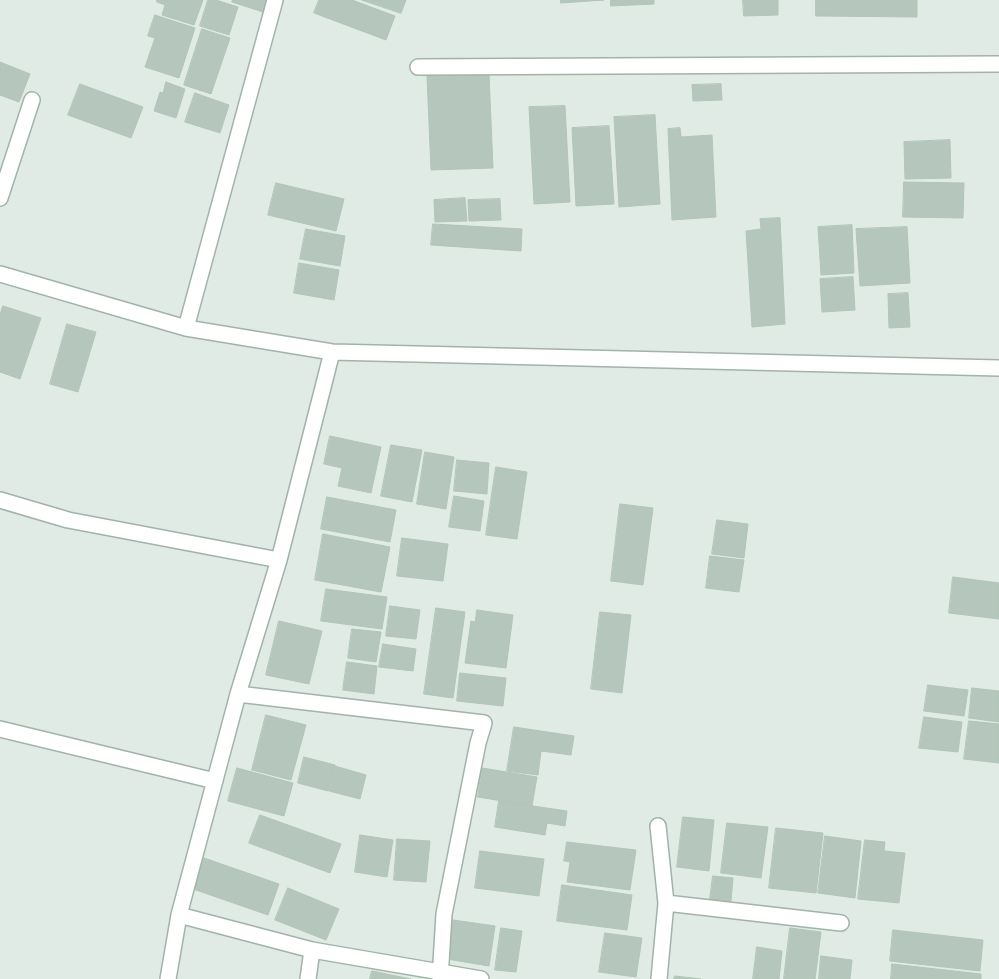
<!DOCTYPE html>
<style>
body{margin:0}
canvas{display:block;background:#dfebe4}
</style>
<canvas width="999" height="979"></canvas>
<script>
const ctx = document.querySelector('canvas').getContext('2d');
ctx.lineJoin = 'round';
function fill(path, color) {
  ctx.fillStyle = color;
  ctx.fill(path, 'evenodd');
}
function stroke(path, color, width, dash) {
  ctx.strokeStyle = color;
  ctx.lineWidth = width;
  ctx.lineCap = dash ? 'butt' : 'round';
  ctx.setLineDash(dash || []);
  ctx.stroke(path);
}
const building = new Path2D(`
 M 157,0 L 203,0 L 194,25 L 162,15 L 165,5 L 157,2 Z
 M 208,0 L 216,0 L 238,7 L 229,35 L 200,26 Z
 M 233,0 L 267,0 L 263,12 L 232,2 Z
 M 319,0 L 352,0 L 395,16 L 386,40 L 314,13 Z
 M 362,0 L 406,0 L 401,13 Z
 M 561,0 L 604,0 L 561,3 Z
 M 611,0 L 654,0 L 654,4 L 611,6 Z
 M 743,0 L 778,0 L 778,15 L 744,16 Z
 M 816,0 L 917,0 L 917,17 L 816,16 Z
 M 155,15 L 195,28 L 179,78 L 145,67 L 155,38 L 148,36 Z
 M 202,29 L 230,38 L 211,94 L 184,85 Z
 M 0,62 L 30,74 L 19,102 L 0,95 Z
 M 489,74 L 493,168 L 431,170 L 427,76 Z
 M 166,82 L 185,89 L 176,118 L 154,111 L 160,92 L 163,93 Z
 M 80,84 L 143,107 L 131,138 L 68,115 Z
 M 721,84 L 722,100 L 693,101 L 692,85 Z
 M 195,93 L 229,105 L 220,133 L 185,122 Z
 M 565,106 L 570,202 L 534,204 L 529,107 Z
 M 655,115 L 660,204 L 619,207 L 614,117 Z
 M 609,126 L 614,204 L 576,206 L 572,128 Z
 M 680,128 L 681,137 L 712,135 L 716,217 L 672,220 L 668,129 Z
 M 950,140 L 951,178 L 905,179 L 904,142 Z
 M 904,182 L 964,183 L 963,218 L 903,217 Z
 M 276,183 L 344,199 L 336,231 L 268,215 Z
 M 465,198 L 467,221 L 435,222 L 434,200 Z
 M 500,199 L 501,220 L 469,221 L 468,200 Z
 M 780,218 L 785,324 L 752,327 L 746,231 L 761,229 L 760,219 Z
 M 433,224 L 522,229 L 521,251 L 431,245 Z
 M 852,225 L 854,273 L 821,275 L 818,227 Z
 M 907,227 L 910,283 L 860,286 L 856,229 Z
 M 306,229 L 345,236 L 340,266 L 300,259 Z
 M 299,263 L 339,270 L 334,300 L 294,293 Z
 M 853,277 L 855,310 L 822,312 L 820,279 Z
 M 908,293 L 910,327 L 889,328 L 888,294 Z
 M 3,306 L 41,318 L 20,379 L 0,372 L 0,315 Z
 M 67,324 L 96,332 L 78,392 L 50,384 Z
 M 330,436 L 381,447 L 371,493 L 338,486 L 342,468 L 324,464 Z
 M 391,445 L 422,450 L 412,502 L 381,496 Z
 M 425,452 L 454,457 L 446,509 L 417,504 Z
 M 457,460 L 489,463 L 487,494 L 454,491 Z
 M 496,467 L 527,472 L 517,539 L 486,535 Z
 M 454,496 L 484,501 L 480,531 L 449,527 Z
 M 327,497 L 396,510 L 390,542 L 321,529 Z
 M 620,504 L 653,508 L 643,585 L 611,581 Z
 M 717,520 L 748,524 L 744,558 L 712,554 Z
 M 323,534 L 390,547 L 381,592 L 315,580 Z
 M 402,538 L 448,544 L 443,581 L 397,576 Z
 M 710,556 L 744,560 L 739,592 L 706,588 Z
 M 953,577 L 999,583 L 999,619 L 949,613 Z
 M 326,589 L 387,597 L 382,629 L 321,621 Z
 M 390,606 L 420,610 L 416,639 L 386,636 Z
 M 436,608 L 465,612 L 453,698 L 424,694 Z
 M 477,610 L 513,615 L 506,668 L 465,663 L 471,621 L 475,622 Z
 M 600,612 L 631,615 L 622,693 L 591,689 Z
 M 279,621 L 322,631 L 309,684 L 266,675 Z
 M 352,629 L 381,632 L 376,662 L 348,658 Z
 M 383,644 L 416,649 L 413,671 L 379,667 Z
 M 347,662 L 377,666 L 374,694 L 343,690 Z
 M 460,673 L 506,678 L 503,706 L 457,701 Z
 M 928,685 L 968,690 L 964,716 L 924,711 Z
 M 972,688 L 999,691 L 999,722 L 969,718 Z
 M 266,715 L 306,725 L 291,780 L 252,770 Z
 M 924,717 L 962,722 L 958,752 L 919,748 Z
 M 969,721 L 999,724 L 999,763 L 964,759 Z
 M 514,727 L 574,736 L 571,755 L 541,751 L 538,775 L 507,771 Z
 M 304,757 L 335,765 L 328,791 L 298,783 Z
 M 335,766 L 366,775 L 360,799 L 329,791 Z
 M 237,768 L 293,783 L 284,816 L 228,801 Z
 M 482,768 L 537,777 L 532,806 L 478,797 Z
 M 499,801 L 567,811 L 565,826 L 547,823 L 545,835 L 495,827 Z
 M 260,815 L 341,844 L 330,873 L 249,843 Z
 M 683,817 L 714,820 L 709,871 L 677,867 Z
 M 727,823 L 768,827 L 761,878 L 721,873 Z
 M 776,828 L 823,833 L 816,893 L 769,888 Z
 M 360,835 L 393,840 L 387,877 L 355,872 Z
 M 825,836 L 861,841 L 855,898 L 818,893 Z
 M 397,839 L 430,841 L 426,882 L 394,880 Z
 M 865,840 L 885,842 L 884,851 L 905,853 L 899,903 L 858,899 Z
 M 567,842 L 636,850 L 630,890 L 567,882 L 570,862 L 564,861 Z
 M 480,851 L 544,859 L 539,896 L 475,888 Z
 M 204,858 L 279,884 L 268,915 L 193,889 Z
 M 713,876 L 733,878 L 731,901 L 710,899 Z
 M 562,885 L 632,895 L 627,930 L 557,921 Z
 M 288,888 L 339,909 L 326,940 L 275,920 Z
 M 453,920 L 495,926 L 489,966 L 447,959 Z
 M 501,928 L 522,931 L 516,972 L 495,970 Z
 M 790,928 L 821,932 L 815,979 L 784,979 Z
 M 893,930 L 983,940 L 980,971 L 890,961 Z
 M 605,933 L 642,938 L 636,977 L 599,972 Z
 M 757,947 L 782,951 L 779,979 L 753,979 Z
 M 821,956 L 852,960 L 850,979 L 819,979 Z
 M 892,964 L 981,974 L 981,979 L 891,979 Z
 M 372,971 L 411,979 L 370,979 Z
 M 675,976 L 701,979 L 674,979 Z`);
fill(building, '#b5c6bc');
stroke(building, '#b2c5b9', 1);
const street = new Path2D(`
 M 418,67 L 999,64
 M 0,198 L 32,100
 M 0,274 L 186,328 L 332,352 L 999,368
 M 186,328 L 275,0
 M 0,500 L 68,520 L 279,560
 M 238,694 L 484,723 L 478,743 L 444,914 L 440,979
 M 0,729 L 215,781
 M 658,826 L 666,903 L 659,979
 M 666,903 L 841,923
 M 179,915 L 312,950 L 481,979
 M 168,979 L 179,915 L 238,694 L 279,560 L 332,352
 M 308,979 L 312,950`);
stroke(street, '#a2b3aa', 18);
stroke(street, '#fff', 15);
</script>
